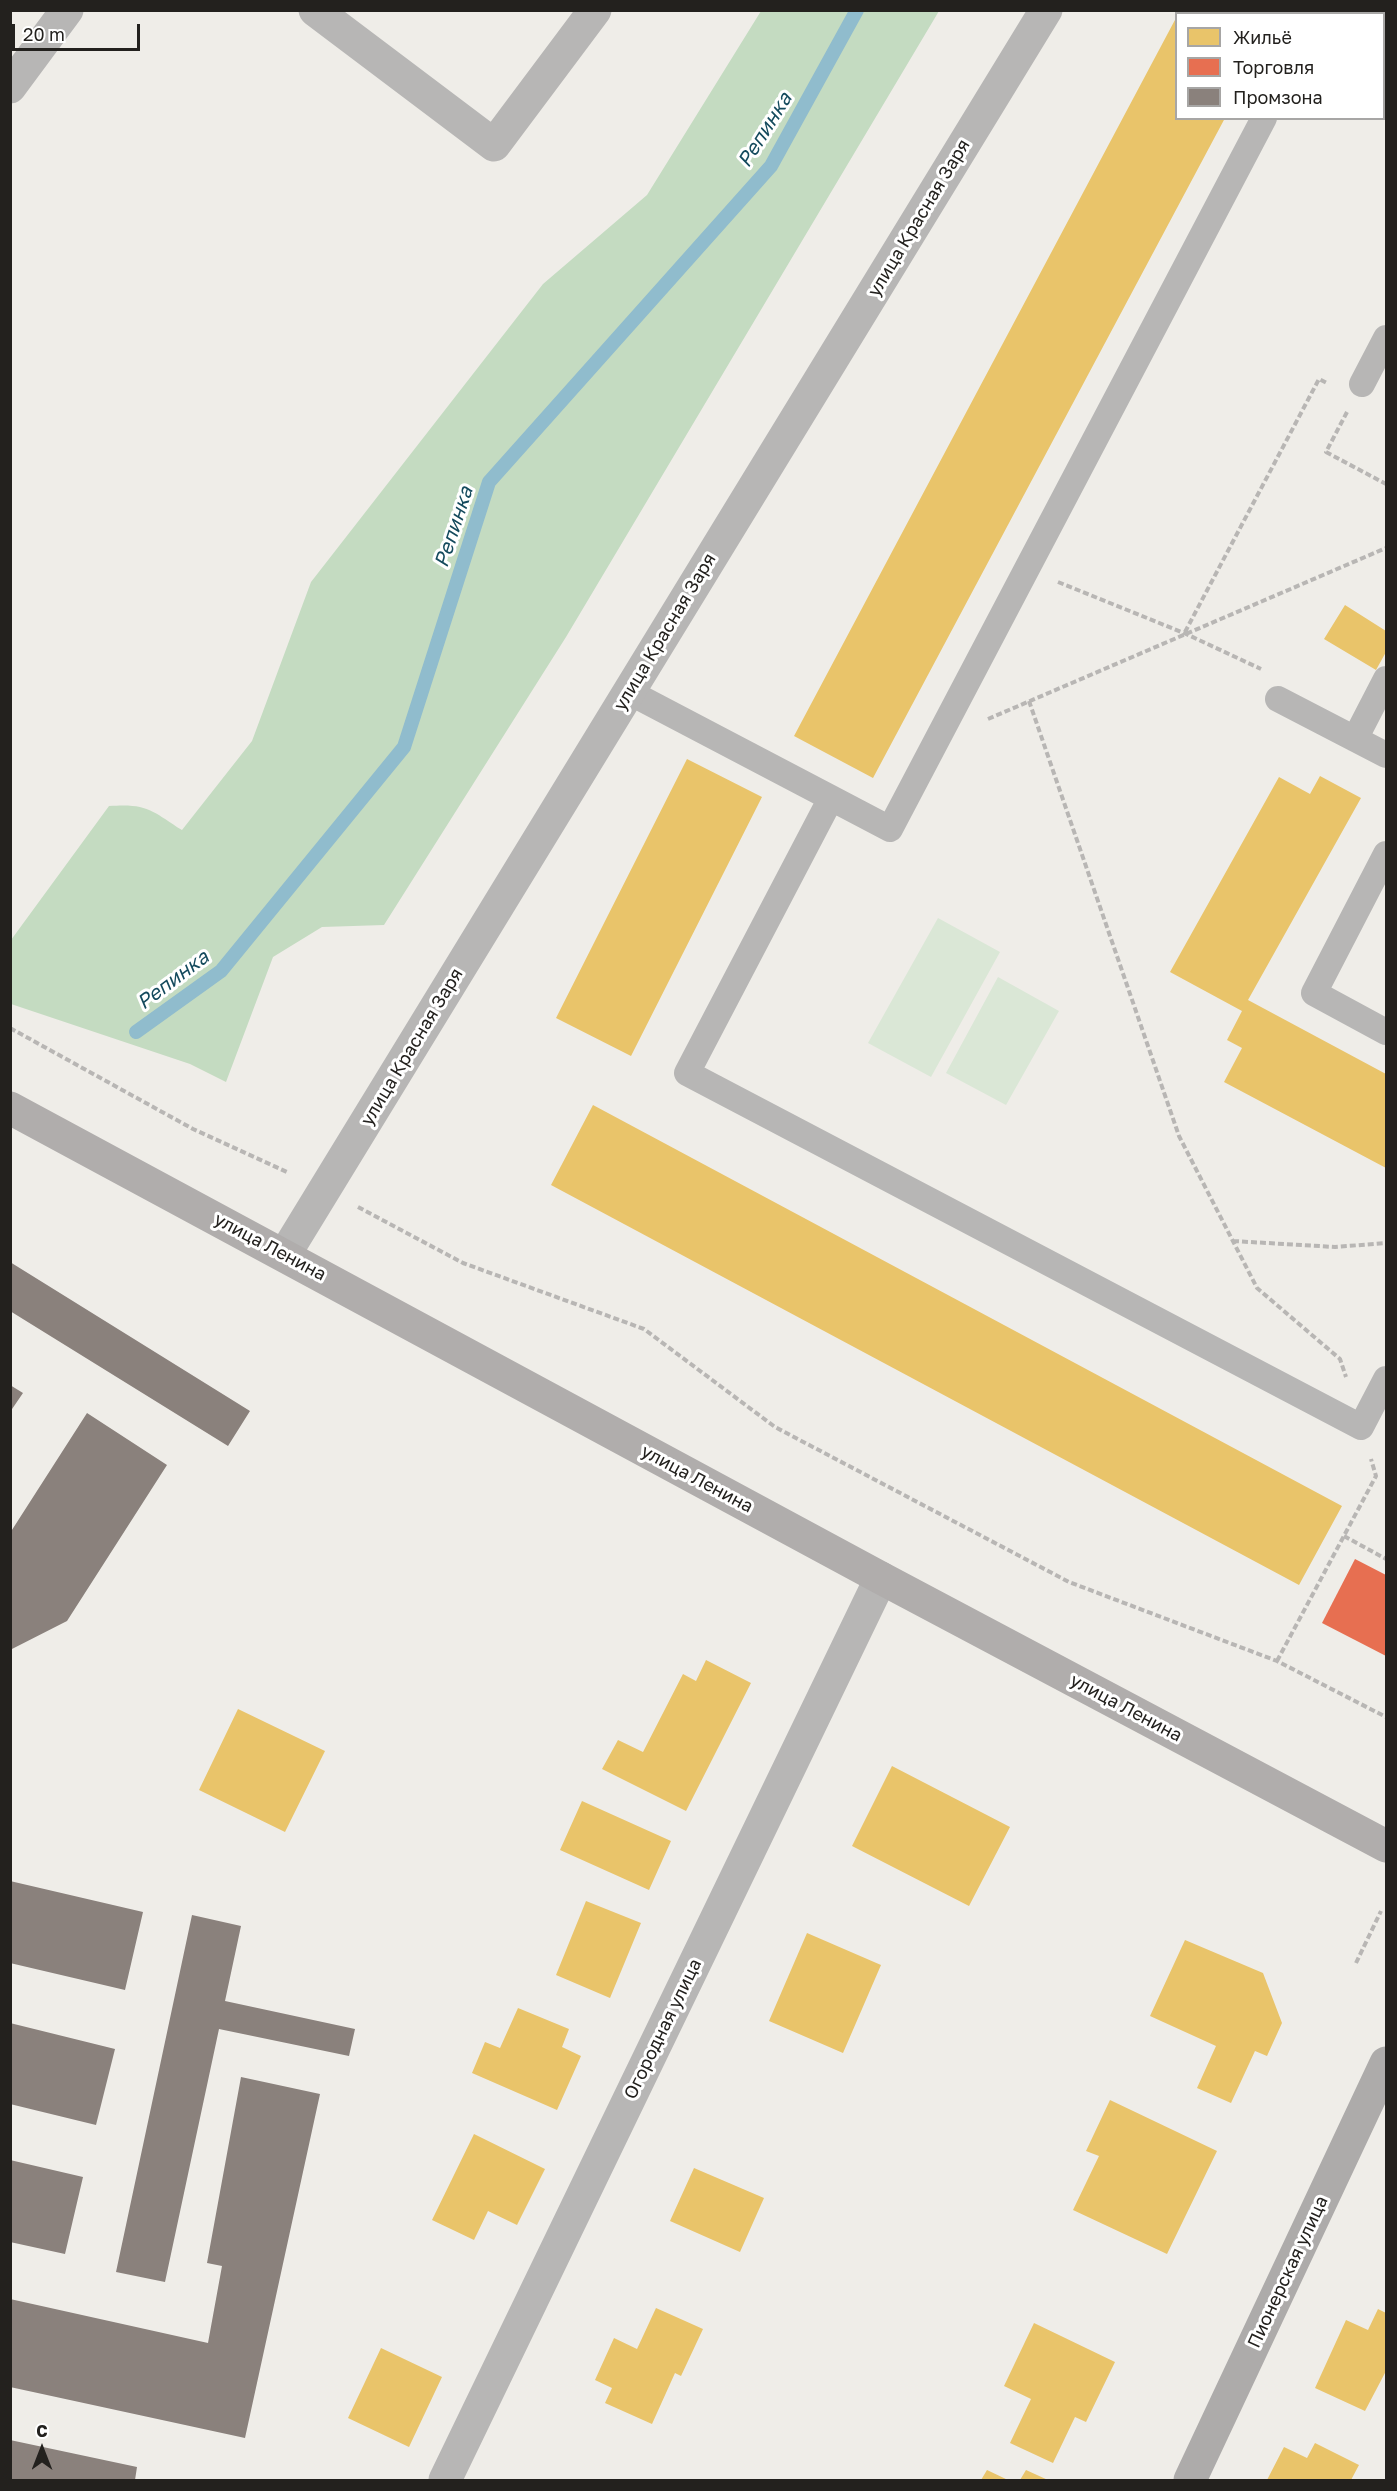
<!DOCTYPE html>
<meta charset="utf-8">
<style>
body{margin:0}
#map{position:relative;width:1397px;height:2491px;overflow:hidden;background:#efede8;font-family:"Golos Text",sans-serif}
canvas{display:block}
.frame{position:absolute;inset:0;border:12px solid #23211e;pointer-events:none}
.legend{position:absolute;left:1175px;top:12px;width:210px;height:108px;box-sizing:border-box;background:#fff;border:2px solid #a7a6a5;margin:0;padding:8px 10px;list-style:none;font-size:18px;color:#23211e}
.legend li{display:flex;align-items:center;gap:12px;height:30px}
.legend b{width:30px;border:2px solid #a7a6a5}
.north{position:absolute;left:12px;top:2419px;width:60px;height:60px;-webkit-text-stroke:4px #fff;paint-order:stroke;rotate:0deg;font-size:16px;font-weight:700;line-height:24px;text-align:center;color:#23211e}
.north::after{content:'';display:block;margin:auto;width:21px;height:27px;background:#23211e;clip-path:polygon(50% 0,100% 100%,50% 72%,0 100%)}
.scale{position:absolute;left:12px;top:24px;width:128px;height:27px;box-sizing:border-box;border:3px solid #23211e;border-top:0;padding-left:8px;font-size:18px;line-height:21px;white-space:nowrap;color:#23211e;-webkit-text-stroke:4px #fff;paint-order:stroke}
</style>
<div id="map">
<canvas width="1397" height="2491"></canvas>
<div class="frame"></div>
<ul class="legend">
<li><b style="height:16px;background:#e9c46a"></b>Жильё</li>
<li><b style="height:16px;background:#e76f51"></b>Торговля</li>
<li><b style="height:16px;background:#8a817c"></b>Промзона</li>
</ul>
<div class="north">С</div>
<div class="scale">20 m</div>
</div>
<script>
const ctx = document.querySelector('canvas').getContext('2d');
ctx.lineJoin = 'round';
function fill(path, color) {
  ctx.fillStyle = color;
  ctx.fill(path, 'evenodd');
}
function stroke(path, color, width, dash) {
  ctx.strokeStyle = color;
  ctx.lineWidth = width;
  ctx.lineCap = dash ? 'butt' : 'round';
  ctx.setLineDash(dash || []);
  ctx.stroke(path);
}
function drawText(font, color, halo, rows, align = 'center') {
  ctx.font = font + ' "Golos Text",sans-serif';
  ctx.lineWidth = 6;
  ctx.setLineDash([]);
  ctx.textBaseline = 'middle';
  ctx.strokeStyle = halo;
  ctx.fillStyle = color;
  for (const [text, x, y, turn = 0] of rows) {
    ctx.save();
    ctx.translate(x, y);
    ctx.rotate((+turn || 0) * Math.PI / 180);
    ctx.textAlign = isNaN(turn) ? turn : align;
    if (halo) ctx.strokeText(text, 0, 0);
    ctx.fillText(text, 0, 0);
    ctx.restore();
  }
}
fill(new Path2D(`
 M 938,918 L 1000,952 L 931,1077 L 868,1043 Z
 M 998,977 L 1059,1011 L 1006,1105 L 946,1073 Z`), '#dae7d6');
fill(new Path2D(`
 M 761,11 L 939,11 L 566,637 L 384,925 L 322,927 L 273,957 L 226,1082 L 190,1064 L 11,1004 L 11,940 L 109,806 C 148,803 152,811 182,830 L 252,741 L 311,582 L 543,284 L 647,195 Z`), '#c4dbc1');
fill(new Path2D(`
 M 1181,10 L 1259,10 L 1265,14 L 1179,14 Z
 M 1176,18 L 1176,118 L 1225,118 L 873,778 L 794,736 Z
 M 1345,605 L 1386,631 L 1386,652 L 1376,670 L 1324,639 Z
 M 687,759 L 762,797 L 631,1056 L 556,1018 Z
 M 1320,776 L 1361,798 L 1248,1000 L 1386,1074 L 1386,1168 L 1224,1082 L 1242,1048 L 1227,1040 L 1242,1011 L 1170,972 L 1279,777 L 1310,794 Z
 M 593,1105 L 1342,1506 L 1299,1585 L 551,1185 Z
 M 706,1660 L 751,1683 L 686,1811 L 602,1769 L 618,1740 L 643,1752 L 683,1674 L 696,1681 Z
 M 238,1709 L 325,1751 L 285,1832 L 199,1790 Z
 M 892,1766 L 1010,1827 L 969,1906 L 852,1846 Z
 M 582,1801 L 671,1841 L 649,1890 L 560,1850 Z
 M 586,1901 L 641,1923 L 610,1998 L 556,1975 Z
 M 807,1933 L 881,1965 L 843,2053 L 769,2021 Z
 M 1185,1940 L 1263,1973 L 1282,2023 L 1267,2056 L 1255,2051 L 1231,2103 L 1197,2088 L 1216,2046 L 1150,2016 Z
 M 518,2008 L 569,2029 L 562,2047 L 581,2056 L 557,2110 L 472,2073 L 485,2042 L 500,2048 Z
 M 1110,2100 L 1217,2151 L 1167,2254 L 1073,2210 L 1099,2156 L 1086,2151 Z
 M 474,2134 L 545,2169 L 517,2225 L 488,2211 L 474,2240 L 432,2220 Z
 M 694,2168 L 764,2198 L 740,2252 L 670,2221 Z
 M 656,2308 L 703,2329 L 681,2376 L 675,2373 L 652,2424 L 605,2403 L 612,2388 L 595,2380 L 614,2338 L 637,2349 Z
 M 1378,2309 L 1386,2313 L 1386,2371 L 1365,2411 L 1315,2388 L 1346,2320 L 1368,2330 Z
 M 1034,2323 L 1115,2362 L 1086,2422 L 1075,2417 L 1053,2463 L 1010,2443 L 1031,2399 L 1004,2386 Z
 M 381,2348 L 442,2377 L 409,2447 L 348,2418 Z
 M 1315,2443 L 1359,2465 L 1351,2480 L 1267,2480 L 1284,2447 L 1307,2458 Z
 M 987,2470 L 1008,2480 L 981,2480 Z
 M 1026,2470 L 1048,2480 L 1020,2480 Z`), '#e9c46a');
fill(new Path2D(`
 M 1355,1559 L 1386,1575 L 1386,1656 L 1322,1623 Z`), '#e76f51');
fill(new Path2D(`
 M 10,1262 L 250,1411 L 228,1446 L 10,1311 Z
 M 10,1385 L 23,1393 L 10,1412 Z
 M 87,1413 L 167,1465 L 67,1621 L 10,1650 L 10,1533 Z
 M 10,1881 L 143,1912 L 125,1990 L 10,1963 Z
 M 192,1915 L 241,1926 L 225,2001 L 355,2029 L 349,2056 L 219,2029 L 165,2282 L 116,2272 Z
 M 10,2023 L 115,2049 L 96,2125 L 10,2104 Z
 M 241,2077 L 320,2094 L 245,2438 L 10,2387 L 10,2299 L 208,2343 L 222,2266 L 207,2263 Z
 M 10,2160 L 83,2177 L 65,2254 L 10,2242 Z
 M 10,2440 L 137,2467 L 135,2480 L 10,2480 Z`), '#8a817c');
stroke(new Path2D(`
 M 136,1032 L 221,971 L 404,747 L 489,482 L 771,166 L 857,10`), '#90bccd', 14);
stroke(new Path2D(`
 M 1347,412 L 1326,452 L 1386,484
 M 1058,582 L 1184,633 L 1261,669
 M 1185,632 L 1319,379 L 1327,383
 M 1029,701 L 1179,1136 L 1257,1288 L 1340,1359 L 1346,1377
 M 988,719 L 1386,548
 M 10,1028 L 193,1129 L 289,1173
 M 358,1207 L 463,1263 L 644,1329 L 775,1427 L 1069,1582 L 1277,1661 L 1386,1717
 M 1233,1241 L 1335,1247 L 1386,1243
 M 1344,1536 L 1386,1559
 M 1277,1661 L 1376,1476 L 1371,1459
 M 1356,1963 L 1381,1911`), '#b8b6b4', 4, [6, 3]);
stroke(new Path2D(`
 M 1319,14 L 1321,10
 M 1362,384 L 1386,338
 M 629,692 L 831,798 L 687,1073 L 1361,1427 L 1386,1379
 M 1278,699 L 1386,755
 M 1355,739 L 1386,679
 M 831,798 L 890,829 L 1264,118
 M 1386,854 L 1314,993 L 1386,1032`), '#b7b6b5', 26);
stroke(new Path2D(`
 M 315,10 L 494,145 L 595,10
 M 10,87 L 67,10
 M 285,1254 L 1046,10
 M 445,2480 L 881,1578`), '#b7b6b5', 33);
stroke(new Path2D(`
 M 1190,2480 L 1386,2063`), '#adabaa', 33);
stroke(new Path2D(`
 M 10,1108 L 881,1578 L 1386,1846`), '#b0adac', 33);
drawText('18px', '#23211e', '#fff', [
 ["улица Красная Заря",919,218,-59],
 ["улица Красная Заря",665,632,-59],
 ["улица Красная Заря",412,1047,-59],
 ["улица Ленина",270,1247,28],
 ["улица Ленина",697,1479,28],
 ["улица Ленина",1126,1708,28],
 ["Огородная улица",663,2029,-64],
 ["Пионерская улица",1288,2272,-65]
]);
drawText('italic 20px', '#144a5d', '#fff', [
 ["Репинка",765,130,-58],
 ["Репинка",454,527,-72],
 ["Репинка",173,980,-37]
]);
</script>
